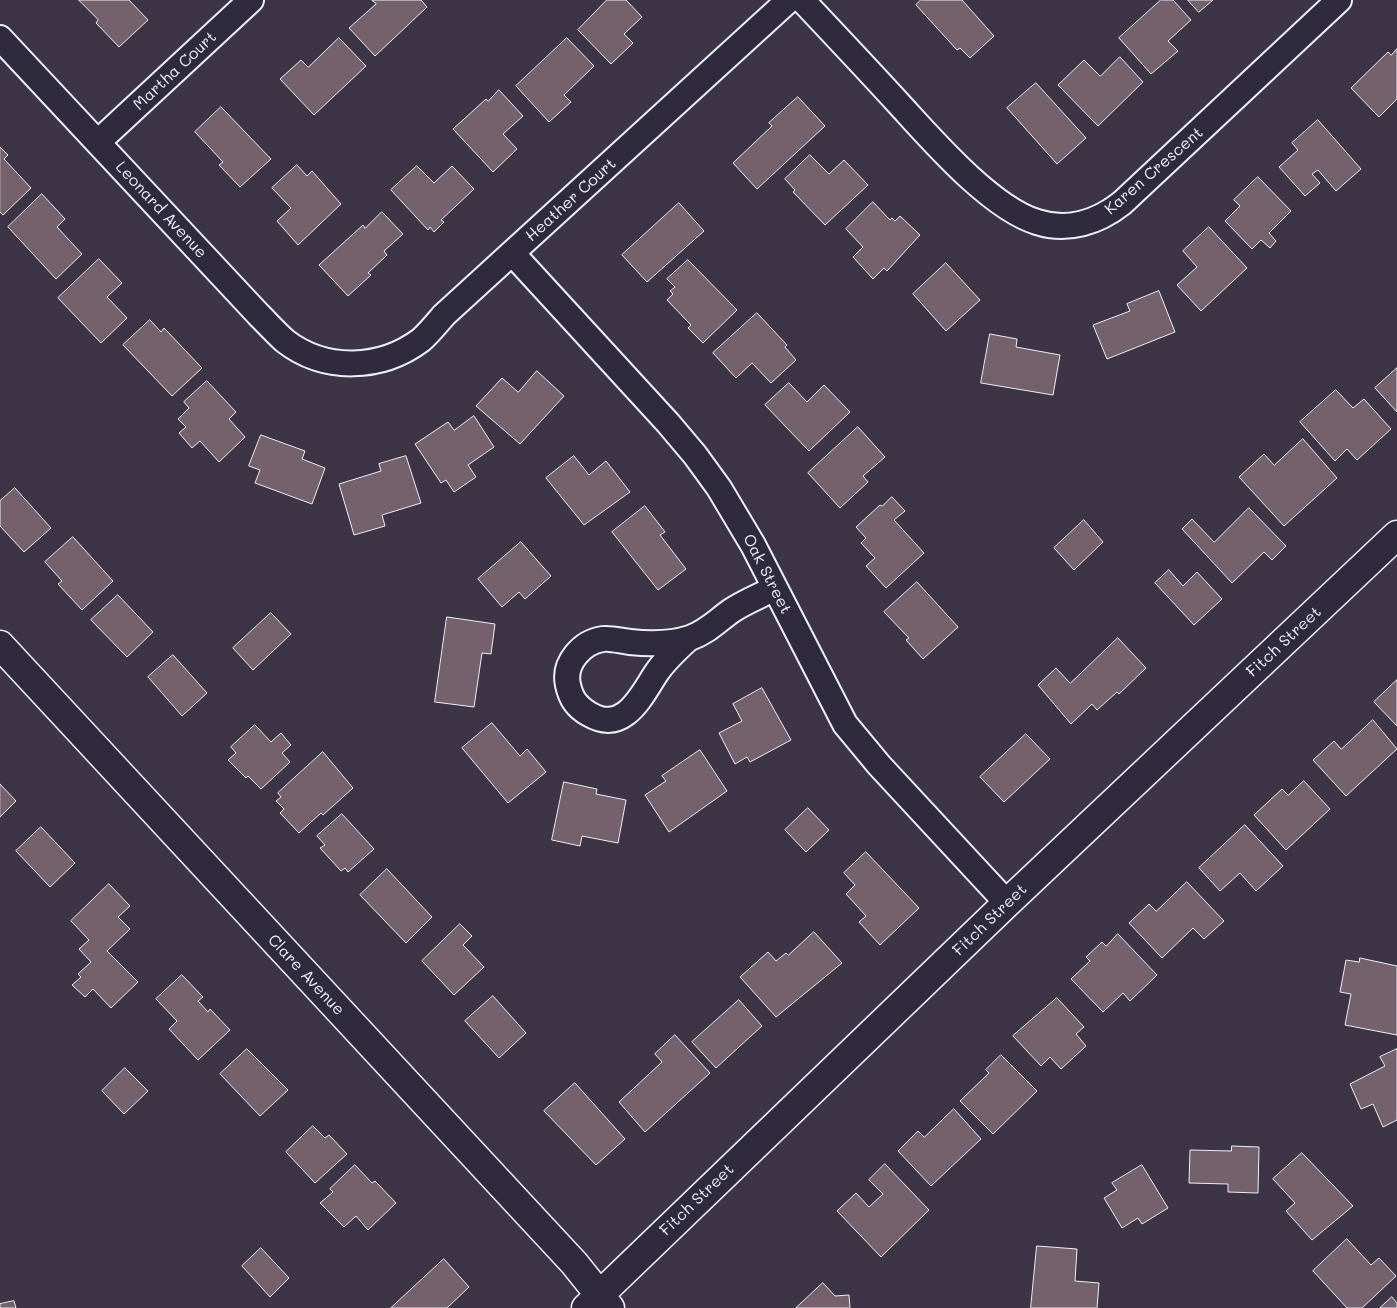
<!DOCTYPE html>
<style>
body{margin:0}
canvas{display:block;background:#3d3546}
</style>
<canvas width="1397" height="1308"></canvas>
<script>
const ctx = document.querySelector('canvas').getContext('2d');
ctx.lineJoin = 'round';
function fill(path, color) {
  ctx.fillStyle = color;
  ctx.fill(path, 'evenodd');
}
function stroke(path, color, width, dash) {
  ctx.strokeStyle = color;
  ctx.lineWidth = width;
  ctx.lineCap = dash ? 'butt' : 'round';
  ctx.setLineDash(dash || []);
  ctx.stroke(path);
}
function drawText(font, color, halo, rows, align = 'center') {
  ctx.font = font + ' Mali,sans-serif';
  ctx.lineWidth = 4;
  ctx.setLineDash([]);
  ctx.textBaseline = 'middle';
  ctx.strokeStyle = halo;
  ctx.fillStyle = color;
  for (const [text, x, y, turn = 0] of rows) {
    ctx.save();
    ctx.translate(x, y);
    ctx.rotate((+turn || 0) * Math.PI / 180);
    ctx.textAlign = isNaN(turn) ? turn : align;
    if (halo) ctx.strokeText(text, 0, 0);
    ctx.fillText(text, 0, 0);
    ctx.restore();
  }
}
const building = new Path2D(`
 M 79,0 L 129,0 L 148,20 L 119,47 L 96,23 L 98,20 Z
 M 372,0 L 421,0 L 427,7 L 375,56 L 349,28 L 376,4 Z
 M 607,0 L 626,0 L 642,17 L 624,34 L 633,43 L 611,64 L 578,30 Z
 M 921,0 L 962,0 L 994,36 L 970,58 L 960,48 L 957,50 L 916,5 Z
 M 1161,0 L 1173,0 L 1191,20 L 1168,41 L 1178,51 L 1151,74 L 1119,38 Z
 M 1188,0 L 1213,0 L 1199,12 Z
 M 339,38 L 366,66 L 314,115 L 280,79 L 301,60 L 308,67 Z
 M 567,38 L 594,66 L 564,95 L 571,102 L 549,122 L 516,86 Z
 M 1397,49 L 1397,99 L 1379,117 L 1351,88 L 1388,52 L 1391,55 Z
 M 1120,57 L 1143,82 L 1098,126 L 1058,85 L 1084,60 L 1100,76 Z
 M 1036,83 L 1086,138 L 1057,164 L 1007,108 Z
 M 499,90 L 523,116 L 503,134 L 517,149 L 493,172 L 453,129 L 486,99 L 488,101 Z
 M 798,97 L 825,126 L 757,189 L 733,163 L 772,126 L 769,123 Z
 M 221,107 L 271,159 L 240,187 L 219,165 L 223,162 L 195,132 Z
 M 1318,120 L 1361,169 L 1336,191 L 1318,170 L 1312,174 L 1320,183 L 1305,196 L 1279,167 L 1298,150 L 1292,143 Z
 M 0,147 L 8,155 L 4,159 L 31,188 L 3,215 L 0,212 Z
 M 810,155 L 829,174 L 844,160 L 868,185 L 825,225 L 793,192 L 795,190 L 785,179 Z
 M 297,165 L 307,176 L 312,171 L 341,204 L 298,245 L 277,221 L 291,208 L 272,188 Z
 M 417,166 L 434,183 L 452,166 L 474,189 L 441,220 L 444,222 L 434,232 L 430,227 L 428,230 L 391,190 Z
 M 1258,177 L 1291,211 L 1269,233 L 1276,241 L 1270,248 L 1261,240 L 1252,249 L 1225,221 L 1240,206 L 1234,200 Z
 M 42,194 L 65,219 L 57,227 L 82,254 L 56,279 L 8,227 Z
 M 873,202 L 890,220 L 892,218 L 895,221 L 900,216 L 920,235 L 887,271 L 884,268 L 873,279 L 853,257 L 863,247 L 846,229 Z
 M 679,203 L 704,231 L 647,282 L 622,255 Z
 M 382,212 L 403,234 L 384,251 L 387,255 L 368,273 L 371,275 L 348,296 L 319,265 L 363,225 L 365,228 Z
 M 1209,227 L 1247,268 L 1201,311 L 1177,285 L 1197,267 L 1183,251 Z
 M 99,259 L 122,283 L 107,297 L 127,318 L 101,343 L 58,298 Z
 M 688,260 L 737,310 L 703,343 L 688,328 L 691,325 L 667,300 L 673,294 L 670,291 L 675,287 L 667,279 Z
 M 946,263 L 980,300 L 946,331 L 913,294 Z
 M 1159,291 L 1175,332 L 1107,359 L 1093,325 L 1130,311 L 1127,304 Z
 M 757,313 L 787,345 L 785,347 L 796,360 L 771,383 L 752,363 L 736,378 L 713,353 Z
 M 150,320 L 161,332 L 164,328 L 202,368 L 172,396 L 123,345 Z
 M 990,334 L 1017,339 L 1016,347 L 1060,355 L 1053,395 L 981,383 Z
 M 1397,368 L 1397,412 L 1375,388 Z
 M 537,371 L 564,396 L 520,444 L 476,406 L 502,378 L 518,392 Z
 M 207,381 L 236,412 L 229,419 L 245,437 L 219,462 L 200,441 L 192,448 L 179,433 L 186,427 L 178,419 L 189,408 L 184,402 Z
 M 789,383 L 807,402 L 824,385 L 850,412 L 809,451 L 765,405 Z
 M 1336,390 L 1353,408 L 1364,399 L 1391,429 L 1357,460 L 1347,449 L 1335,461 L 1300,422 Z
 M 474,416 L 494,447 L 468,465 L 476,477 L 454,492 L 446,480 L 441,483 L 415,444 L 448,422 L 454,430 Z
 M 858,427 L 885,457 L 863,476 L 868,482 L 840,508 L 808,473 Z
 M 261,435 L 305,451 L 302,459 L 325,468 L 312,504 L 255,483 L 260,470 L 249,466 Z
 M 1303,439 L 1337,478 L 1284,526 L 1239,477 L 1264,454 L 1274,465 Z
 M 406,456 L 421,503 L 382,515 L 385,526 L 354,535 L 339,484 L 381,471 L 379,464 Z
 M 574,456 L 589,475 L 606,461 L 630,492 L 584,525 L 546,478 Z
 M 15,488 L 51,528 L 24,552 L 0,526 L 0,501 Z
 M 892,497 L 905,511 L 894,520 L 924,553 L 886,588 L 866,566 L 875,558 L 861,543 L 866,538 L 856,527 L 880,505 L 882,506 Z
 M 645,506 L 665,532 L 660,535 L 686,569 L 658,590 L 612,532 Z
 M 1249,508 L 1286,546 L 1272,560 L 1264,552 L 1232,583 L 1182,529 L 1192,519 L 1214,542 Z
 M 1084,520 L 1103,542 L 1074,570 L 1054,548 Z
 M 73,537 L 113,581 L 82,610 L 58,584 L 62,581 L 45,562 Z
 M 521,542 L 551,576 L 525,599 L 519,592 L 502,607 L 478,579 Z
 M 1169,570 L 1183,586 L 1197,572 L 1222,599 L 1194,625 L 1155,583 Z
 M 917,582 L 958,627 L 923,659 L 906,640 L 909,638 L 884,612 Z
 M 118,595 L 153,632 L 127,657 L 91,620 Z
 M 271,613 L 291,634 L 253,670 L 233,648 Z
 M 447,617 L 495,624 L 491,654 L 482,653 L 474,707 L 435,702 Z
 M 1118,638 L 1146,668 L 1119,694 L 1117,692 L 1097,710 L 1092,704 L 1071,724 L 1038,685 L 1056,668 L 1070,683 Z
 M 173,655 L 207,693 L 182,716 L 148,677 Z
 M 1397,680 L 1397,726 L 1374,702 Z
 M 762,688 L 791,740 L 750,762 L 747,757 L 735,764 L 719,733 L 742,721 L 733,704 Z
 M 1373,720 L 1397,749 L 1346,796 L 1313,760 L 1334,741 L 1341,749 Z
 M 492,723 L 520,756 L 527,749 L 546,772 L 508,803 L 462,748 Z
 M 255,725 L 271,742 L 281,733 L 291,745 L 282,753 L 290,762 L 261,789 L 248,776 L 246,778 L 228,760 L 236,753 L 231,747 Z
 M 1026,734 L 1050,759 L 1004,802 L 980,777 Z
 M 700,750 L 727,791 L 669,832 L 645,795 L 666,781 L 662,776 Z
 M 323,752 L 353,788 L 323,815 L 321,813 L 299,833 L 280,813 L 284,809 L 276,801 L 281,797 L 278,793 Z
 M 1304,781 L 1330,809 L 1286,850 L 1254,815 L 1282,789 L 1288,795 Z
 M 564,782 L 597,789 L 596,794 L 626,800 L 618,843 L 582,836 L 580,846 L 552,840 Z
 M 0,784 L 16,801 L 0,817 Z
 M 808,808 L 829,830 L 806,852 L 785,830 Z
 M 342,814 L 374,849 L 348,872 L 345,868 L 341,871 L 320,848 L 325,845 L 317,836 Z
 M 1245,825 L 1283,866 L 1256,891 L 1240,873 L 1220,891 L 1199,868 Z
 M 41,827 L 75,863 L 50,887 L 16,851 Z
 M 866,852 L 919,908 L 880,945 L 859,922 L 866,916 L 846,894 L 855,885 L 844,873 Z
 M 387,869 L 432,917 L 406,943 L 360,895 Z
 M 1187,882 L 1224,921 L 1204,939 L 1193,928 L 1162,958 L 1129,923 L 1149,904 L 1156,911 Z
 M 109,884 L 130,906 L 118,917 L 130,929 L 107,951 L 138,982 L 111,1008 L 93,989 L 85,997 L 72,985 L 81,977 L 78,974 L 91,962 L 79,949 L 89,940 L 71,921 Z
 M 460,924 L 472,936 L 463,945 L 484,967 L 454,995 L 422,961 Z
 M 814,932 L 842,963 L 776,1017 L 740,977 L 768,952 L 776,961 L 786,953 L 788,955 Z
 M 1118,934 L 1157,975 L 1130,1001 L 1123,993 L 1103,1012 L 1071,979 L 1090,961 L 1086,957 L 1102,942 L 1106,946 Z
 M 1360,958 L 1397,966 L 1397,1035 L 1345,1025 L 1351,994 L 1340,992 L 1346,960 L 1359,962 Z
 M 182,975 L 203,997 L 198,1001 L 208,1012 L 210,1009 L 230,1030 L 198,1060 L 169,1029 L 177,1021 L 156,999 Z
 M 493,996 L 526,1033 L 499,1058 L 465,1021 Z
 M 1057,998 L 1084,1027 L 1076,1034 L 1086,1046 L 1061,1069 L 1050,1057 L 1041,1066 L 1013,1036 Z
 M 739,1000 L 762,1026 L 716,1068 L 692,1042 Z
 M 675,1035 L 710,1073 L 645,1132 L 619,1102 L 662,1062 L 655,1054 Z
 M 247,1049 L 288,1090 L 260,1116 L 220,1074 Z
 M 1397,1049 L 1397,1120 L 1383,1127 L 1373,1104 L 1361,1109 L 1350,1084 L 1385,1066 L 1380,1057 Z
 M 1001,1055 L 1037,1091 L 993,1134 L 960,1101 L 989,1073 L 986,1070 Z
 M 125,1068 L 148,1091 L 124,1114 L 102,1091 Z
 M 575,1083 L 625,1139 L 596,1165 L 544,1111 Z
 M 954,1109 L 981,1139 L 931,1186 L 898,1151 L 918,1131 L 924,1137 Z
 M 313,1126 L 325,1138 L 329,1135 L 347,1154 L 315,1183 L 286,1152 Z
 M 1232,1146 L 1259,1147 L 1258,1193 L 1228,1192 L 1228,1184 L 1189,1183 L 1190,1150 L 1231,1151 Z
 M 1302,1153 L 1353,1206 L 1312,1240 L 1286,1211 L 1295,1203 L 1273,1179 Z
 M 885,1164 L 929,1210 L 881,1257 L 837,1211 L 856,1193 L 869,1207 L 883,1194 L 869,1180 Z
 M 355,1165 L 372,1183 L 375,1181 L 396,1203 L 368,1230 L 356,1216 L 344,1227 L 320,1203 L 333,1192 L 330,1189 Z
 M 1142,1165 L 1168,1208 L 1142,1224 L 1138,1218 L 1122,1228 L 1104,1198 L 1117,1190 L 1112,1183 Z
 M 1347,1239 L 1371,1265 L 1379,1258 L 1396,1276 L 1362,1308 L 1347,1308 L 1313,1271 Z
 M 1037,1246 L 1077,1249 L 1075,1281 L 1099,1283 L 1097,1308 L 1031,1308 Z
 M 261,1248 L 289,1278 L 270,1297 L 242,1266 Z
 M 444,1259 L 469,1287 L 447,1308 L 391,1308 Z
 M 823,1283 L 835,1296 L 849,1295 L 850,1308 L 796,1308 Z
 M 1392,1297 L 1397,1303 L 1397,1308 L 1380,1308 Z
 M 14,1301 L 16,1308 L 0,1308 L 0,1304 Z`);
fill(building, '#75616c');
stroke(building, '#e8f1f8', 1);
const minor = new Path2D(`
 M 802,0 C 835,35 868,70 900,105 C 933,141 991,208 1037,222 C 1068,232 1098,222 1122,203 L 1339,0
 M 0,38 L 258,314 C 267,323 276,333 285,341 C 325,372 381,370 421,340 C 429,333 437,323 444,315 L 789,0
 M 98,142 L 251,0
 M 512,253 L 668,423 L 695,455 L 719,488 L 753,545 L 845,724 L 879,765 L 1007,903
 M 688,639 C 677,649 666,659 657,672 C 642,694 625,735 589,714 C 577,707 571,699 568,685 C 563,663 582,642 603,639 C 611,638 621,641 630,642 C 649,644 672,644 690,638 C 707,632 717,621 731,611 C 744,602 760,596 775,588`);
const tertiary = new Path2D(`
 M 0,645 L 574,1263 L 610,1308
 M 586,1308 L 1007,903 L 1397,535`);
stroke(minor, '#e8f1f8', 28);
stroke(tertiary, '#e8f1f8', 31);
stroke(minor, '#2f2a3d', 24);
stroke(tertiary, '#2f2a3d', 28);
drawText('16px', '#e8f1f8', '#2f2a3d', [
 ["Martha Court",175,71,-43],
 ["Karen Crescent",1154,171,-41],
 ["Heather Court",571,200,-42],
 ["Leonard Avenue",161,210,47],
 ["Oak Street",767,574,63],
 ["Fitch Street",1284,642,-43],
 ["Fitch Street",990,920,-44],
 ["Clare Avenue",306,975,47],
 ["Fitch Street",697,1200,-44]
]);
</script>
